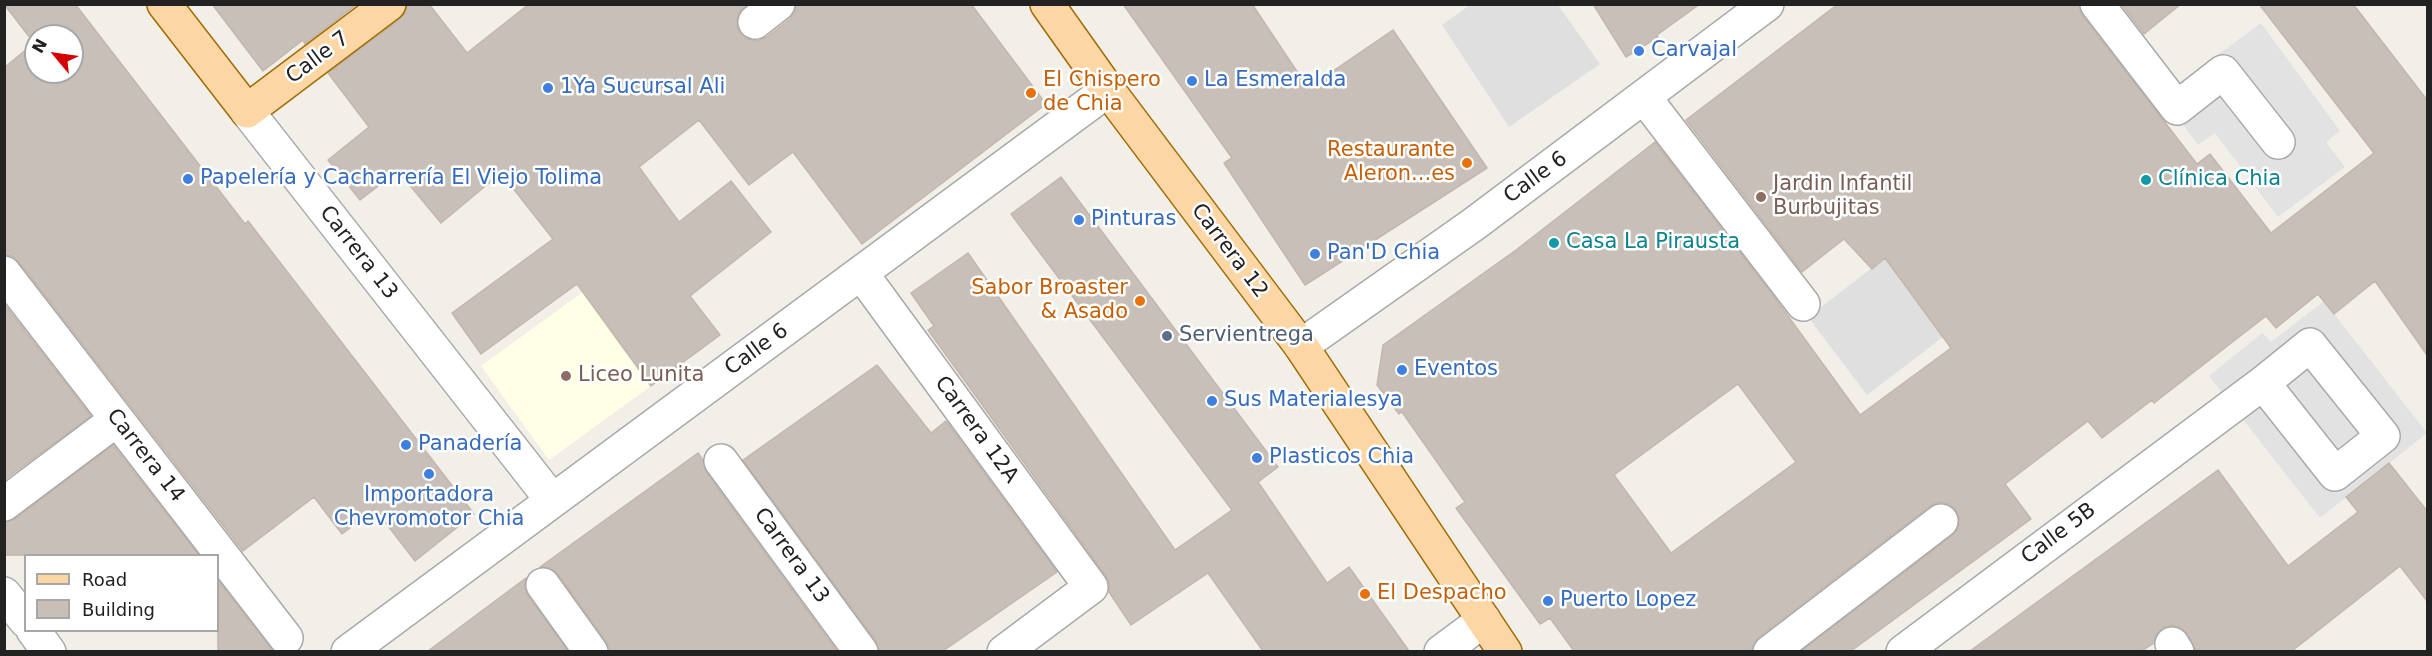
<!DOCTYPE html>
<meta charset="utf-8">
<style>
body{margin:0}
#map{position:relative;width:2432px;height:656px;overflow:hidden;background:#f2efe9;font-family:"DejaVu Sans",sans-serif}
canvas{display:block}
.frame{position:absolute;inset:0;border:6px solid #222;pointer-events:none}
.legend{position:absolute;left:24px;top:554px;width:195px;height:78px;box-sizing:border-box;background:#fff;border:2px solid #a7a7a7;margin:0;padding:8px 10px;list-style:none;font-size:18px;color:#222}
.legend li{display:flex;align-items:center;gap:12px;height:30px}
.legend b{width:30px;border:2px solid #a7a7a7}
.north{position:absolute;left:24px;top:24px;width:60px;height:60px;box-sizing:border-box;background:#fff;border:2px solid #a7a7a7;border-radius:50%;rotate:299deg;font-size:16px;font-weight:700;line-height:24px;text-align:center;color:#222}
.north::after{content:'';display:block;margin:auto;width:21px;height:27px;background:#d40000;clip-path:polygon(50% 0,100% 100%,50% 72%,0 100%)}
</style>
<div id="map">
<canvas width="2432" height="656"></canvas>
<div class="frame"></div>
<ul class="legend">
<li><b style="height:8px;background:#fcd6a4"></b>Road</li>
<li><b style="height:16px;background:#c7bfb8"></b>Building</li>
</ul>
<div class="north">N</div>
</div>
<script>
const ctx = document.querySelector('canvas').getContext('2d');
ctx.lineJoin = 'round';
function fill(path, color) {
  ctx.fillStyle = color;
  ctx.fill(path, 'evenodd');
}
function stroke(path, color, width, dash) {
  ctx.strokeStyle = color;
  ctx.lineWidth = width;
  ctx.lineCap = dash ? 'butt' : 'round';
  ctx.setLineDash(dash || []);
  ctx.stroke(path);
}
function drawText(font, color, halo, rows, align = 'center') {
  ctx.font = font + ' "DejaVu Sans",sans-serif';
  ctx.lineWidth = 5;
  ctx.setLineDash([]);
  ctx.textBaseline = 'middle';
  ctx.strokeStyle = halo;
  ctx.fillStyle = color;
  for (const [text, x, y, turn = 0] of rows) {
    ctx.save();
    ctx.translate(x, y);
    ctx.rotate((+turn || 0) * Math.PI / 180);
    ctx.textAlign = isNaN(turn) ? turn : align;
    if (halo) ctx.strokeText(text, 0, 0);
    ctx.fillText(text, 0, 0);
    ctx.restore();
  }
}
fill(new Path2D(`
 M 1470,5 L 1558,5 L 1600,64 L 1509,127 L 1442,25 Z
 M 1885,258 L 1943,337 L 1867,395 L 1808,317 Z`), '#e0dfdf');
fill(new Path2D(`
 M 583,292 L 651,386 L 549,460 L 481,366 Z`), '#ffffe5');
fill(new Path2D(`
 M 2261,23 L 2340,131 L 2326,142 L 2345,167 L 2278,217 L 2215,133 L 2198,145 L 2162,96 Z
 M 2324,301 L 2427,433 L 2320,518 L 2209,376 L 2262,333 L 2271,342 Z`), '#e2e2e2');
const building = new Path2D(`
 M 4,4 L 75,4 L 245,224 L 248,221 L 474,514 L 415,561 L 375,509 L 342,534 L 314,497 L 243,551 L 19,262 L 12,256 L 4,255 L 4,68 L 34,43 ZM 36,36 L 72,36 L 72,72 L 36,72 Z
 M 212,4 L 357,4 L 305,44 L 303,40 L 263,71 Z
 M 407,4 L 429,4 L 467,53 L 529,4 L 747,4 L 738,14 L 737,25 L 740,33 L 747,39 L 757,41 L 767,37 L 790,19 L 795,12 L 796,4 L 971,4 L 1046,104 L 862,244 L 793,152 L 749,185 L 699,120 L 639,167 L 679,222 L 731,181 L 771,232 L 690,296 L 720,335 L 651,386 L 577,284 L 481,354 L 452,313 L 553,239 L 501,173 L 441,223 L 398,171 L 360,200 L 328,160 L 369,127 L 328,73 L 400,19 L 406,12 Z
 M 1123,4 L 1252,4 L 1308,88 L 1393,30 L 1487,168 L 1305,285 L 1224,163 L 1232,158 Z
 M 1593,4 L 1700,4 L 1657,35 L 1658,37 L 1626,57 Z
 M 1838,4 L 2079,4 L 2082,15 L 2197,164 L 2210,154 L 2271,233 L 2374,153 L 2259,4 L 2353,4 L 2427,100 L 2427,355 L 2375,281 L 2334,314 L 2318,294 L 2276,328 L 2266,316 L 2154,403 L 2152,400 L 2102,438 L 2088,421 L 2005,484 L 2031,519 L 1851,651 L 1801,651 L 1953,535 L 1958,528 L 1959,518 L 1955,509 L 1949,504 L 1939,502 L 1930,506 L 1759,637 L 1753,644 L 1752,651 L 1574,651 L 1550,618 L 1540,624 L 1456,508 L 1465,502 L 1402,412 L 1399,414 L 1377,385 L 1383,345 L 1516,250 L 1655,142 L 1772,294 L 1860,415 L 1951,348 L 1885,258 L 1872,269 L 1844,239 L 1802,272 L 1686,120 ZM 1738,384 L 1796,462 L 1671,553 L 1614,475 Z
 M 2121,4 L 2181,4 L 2144,34 Z
 M 1061,177 L 1278,467 L 1258,482 L 1327,583 L 1349,567 L 1409,651 L 1263,651 L 1208,573 L 1131,625 L 1109,592 L 1109,584 L 1106,576 L 928,330 L 934,326 L 911,293 L 968,253 L 1175,550 L 1232,510 L 1011,214 Z
 M 4,304 L 91,416 L 4,480 Z
 M 877,365 L 931,433 L 946,421 L 1057,572 L 943,651 L 879,651 L 876,641 L 743,460 Z
 M 113,445 L 199,555 L 4,555 L 4,522 L 15,519 Z
 M 698,453 L 703,460 L 706,472 L 837,651 L 610,651 L 606,641 L 558,574 L 550,568 L 540,567 Z
 M 2389,463 L 2427,511 L 2427,601 L 2400,566 L 2292,651 L 2196,651 L 2188,634 L 2181,628 L 2172,625 L 2162,628 L 2156,635 L 2154,643 L 2142,651 L 1970,651 L 2218,470 L 2288,566 L 2358,512 L 2346,497 Z
 M 526,578 L 524,587 L 528,596 L 568,651 L 428,651 Z
 M 218,580 L 271,649 L 274,651 L 218,651 Z`);
fill(building, '#c7bfb8');
stroke(building, '#c4b6ab', 1.5);
const minor = new Path2D(`
 M 2097,4 L 2177,108 L 2223,72 L 2278,142
 M 755,22 L 778,4
 M 1644,97 L 1803,304
 M 247,111 L 552,500
 M 4,273 L 286,638
 M 861,273 L 1091,587 L 1004,652
 M 1301,346 L 1474,224 L 1767,4
 M 721,461 L 861,652
 M 4,504 L 116,420
 M 543,585 L 591,652
 M 4,594 L 26,621
 M 33,630 L 49,652
 M 2172,644 L 2177,652
 M 348,652 L 1108,90
 M 1441,652 L 1484,620
 M 1770,652 L 1941,521
 M 1903,652 L 2263,383 L 2310,345 L 2383,436 L 2335,474 L 2263,383`);
const major = new Path2D(`
 M 164,4 L 247,111 L 389,4
 M 1047,4 L 1108,90 L 1301,346 L 1505,652`);
stroke(minor, '#a9a9a9', 36);
stroke(major, '#a06b00', 36);
stroke(minor, '#fff', 33);
stroke(major, '#fcd6a4', 33);
for (const [x, y, r, color] of [
 [1639,51,6,"#3f7fe0"],
 [1192,81,6,"#3f7fe0"],
 [548,88,6,"#3f7fe0"],
 [1031,93,6,"#e8710a"],
 [1467,163,6,"#e8710a"],
 [188,179,6,"#3f7fe0"],
 [2146,180,6,"#0f9aa8"],
 [1761,197,6,"#8d6e63"],
 [1079,220,6,"#3f7fe0"],
 [1554,243,6,"#0f9aa8"],
 [1315,254,6,"#3f7fe0"],
 [1140,301,6,"#e8710a"],
 [1167,336,6,"#5c6f8a"],
 [1402,370,6,"#3f7fe0"],
 [566,376,6,"#8d6e63"],
 [1212,401,6,"#3f7fe0"],
 [406,445,6,"#3f7fe0"],
 [1257,458,6,"#3f7fe0"],
 [429,474,6,"#3f7fe0"],
 [1365,594,6,"#e8710a"],
 [1548,601,6,"#3f7fe0"]
]) {
  const dot = new Path2D();
  dot.arc(x, y, r, 0, 2 * Math.PI);
  ctx.fillStyle = color;
  ctx.fill(dot);
  stroke(dot, '#fff', 2);
}
drawText('21px', '#366cbe', '#fff', [
 ["Carvajal",1651,51],
 ["La Esmeralda",1204,81],
 ["1Ya Sucursal Ali",560,88],
 ["Papelería y Cacharrería El Viejo Tolima",200,179],
 ["Pinturas",1091,220],
 ["Pan'D Chia",1327,254],
 ["Eventos",1414,370],
 ["Sus Materialesya",1224,401],
 ["Panadería",418,445],
 ["Plasticos Chia",1269,458],
 ["Importadora",429,496,"center"],
 ["Chevromotor Chia",429,520,"center"],
 ["Puerto Lopez",1560,601]
], 'left');
drawText('21px', '#222', '#fff', [
 ["Calle 7",318,58,-37],
 ["Calle 6",1536,178,-36],
 ["Carrera 12",1229,251,53],
 ["Carrera 13",358,253,52],
 ["Calle 6",757,350,-36],
 ["Carrera 12A",976,430,54],
 ["Carrera 14",145,456,52],
 ["Calle 5B",2059,534,-37],
 ["Carrera 13",791,556,54]
]);
drawText('21px', '#c56008', '#fff', [
 ["El Chispero",1043,81],
 ["de Chia",1043,105],
 ["Restaurante",1455,151,"right"],
 ["Aleron...es",1455,175,"right"],
 ["Sabor Broaster",1128,289,"right"],
 ["& Asado",1128,313,"right"],
 ["El Despacho",1377,594]
], 'left');
drawText('21px', '#0d838f', '#fff', [
 ["Clínica Chia",2158,180],
 ["Casa La Pirausta",1566,243]
], 'left');
drawText('21px', '#785e54', '#fff', [
 ["Jardin Infantil",1773,185],
 ["Burbujitas",1773,209],
 ["Liceo Lunita",578,376]
], 'left');
drawText('21px', '#4e5e75', '#fff', [
 ["Servientrega",1179,336]
], 'left');
</script>
